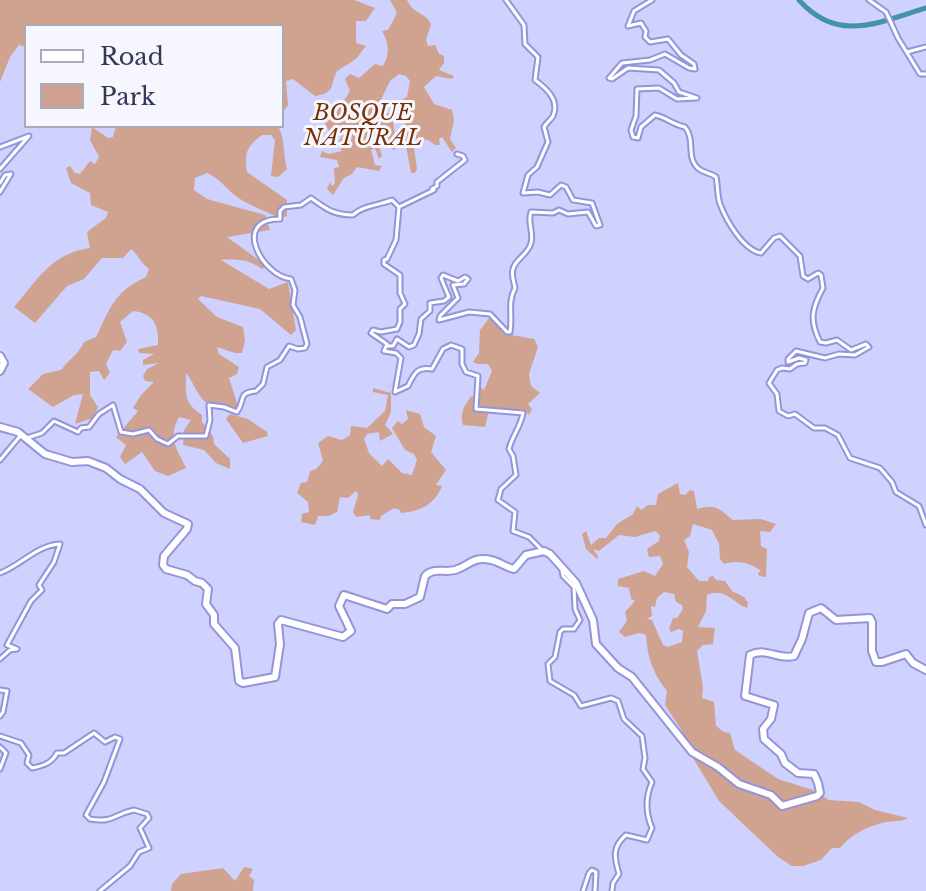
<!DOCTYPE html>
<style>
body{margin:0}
#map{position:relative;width:926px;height:891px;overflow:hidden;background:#cfd1fe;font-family:"Libre Baskerville",serif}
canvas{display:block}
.legend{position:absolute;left:24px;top:24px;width:260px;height:104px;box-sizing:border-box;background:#f5f6fe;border:2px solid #a9aaba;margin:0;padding:10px 14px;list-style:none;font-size:24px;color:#373755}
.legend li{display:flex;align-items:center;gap:16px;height:40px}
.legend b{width:40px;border:2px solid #a9aaba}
</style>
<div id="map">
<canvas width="926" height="891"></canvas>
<ul class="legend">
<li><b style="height:10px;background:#fff"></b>Road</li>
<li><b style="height:22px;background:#d0a390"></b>Park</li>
</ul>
</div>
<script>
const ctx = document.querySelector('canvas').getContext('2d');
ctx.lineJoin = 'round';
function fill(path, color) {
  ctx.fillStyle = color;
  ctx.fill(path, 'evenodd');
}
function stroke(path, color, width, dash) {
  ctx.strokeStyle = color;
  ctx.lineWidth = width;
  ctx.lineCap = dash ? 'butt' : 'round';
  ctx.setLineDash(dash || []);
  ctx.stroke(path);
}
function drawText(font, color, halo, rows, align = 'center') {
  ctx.font = font + ' "Libre Baskerville",serif';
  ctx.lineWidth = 6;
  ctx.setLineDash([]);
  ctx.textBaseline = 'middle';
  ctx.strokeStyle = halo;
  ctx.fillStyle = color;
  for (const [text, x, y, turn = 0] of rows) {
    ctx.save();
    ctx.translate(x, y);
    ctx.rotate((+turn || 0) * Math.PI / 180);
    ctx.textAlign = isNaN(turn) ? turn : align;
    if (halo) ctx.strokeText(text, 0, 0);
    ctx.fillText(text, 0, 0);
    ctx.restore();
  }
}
fill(new Path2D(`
 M 0,0 L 354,0 L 375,8 L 366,21 L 356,21 L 356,43 L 366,46 L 356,59 L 337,71 C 329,88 336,92 315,96 L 293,79 L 286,81 L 288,105 L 284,110 L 282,109 L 282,26 L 26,26 L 26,47 L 19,45 L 10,57 L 0,82 Z
 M 390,0 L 407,0 C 414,15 424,11 431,24 L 426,40 L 428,46 L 435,45 L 439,54 L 444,56 L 444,63 L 439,70 L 454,76 L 452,79 L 436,76 L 424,87 L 434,104 L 452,110 L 454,120 L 450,139 L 456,148 L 452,152 L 442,137 L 439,139 L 440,145 L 435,145 L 428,140 L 416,139 L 413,141 L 417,169 L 415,173 L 411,173 L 404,135 L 407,109 L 401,105 L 403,99 L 407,97 L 410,81 L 406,76 L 399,74 L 390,81 L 378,106 L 381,112 L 394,114 C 391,126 398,138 395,150 L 385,145 L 379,146 L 382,156 L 379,159 L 375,148 L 371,150 L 375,165 L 382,166 L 379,171 L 357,167 L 352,174 L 344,178 L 333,195 L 327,189 L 330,182 L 332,186 L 335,184 L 334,168 L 339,167 L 337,160 L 320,157 L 322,151 L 329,154 L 342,151 L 337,143 L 342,137 L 337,133 L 332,135 L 325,125 L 329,119 L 319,118 L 317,109 L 323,108 L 322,102 L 331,108 L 344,101 L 350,91 L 345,79 L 350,74 L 359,78 L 375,64 L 383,66 C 390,54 389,43 382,31 L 388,30 L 397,13 Z
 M 116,126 L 278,126 C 285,137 283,155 287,169 L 278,177 L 271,176 L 275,140 L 271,135 L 262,135 C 247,146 244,153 247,172 L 287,200 L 287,216 L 279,218 C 266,211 250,206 237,197 C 226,189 220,178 207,173 L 195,178 L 194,190 L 207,199 L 265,215 L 270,230 L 227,237 L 267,266 L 262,269 C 248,259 237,259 221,260 L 269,289 L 288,282 L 296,330 L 291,335 L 260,309 L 201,296 L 198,299 L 217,317 L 243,327 L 245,341 L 242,353 L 235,353 L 217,347 L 219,354 L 239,367 L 237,374 L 229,378 L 238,406 L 235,410 C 226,404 212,408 204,401 C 197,394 192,380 186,373 C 186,395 183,402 202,415 L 202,422 L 213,436 L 214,444 L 230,459 L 230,469 L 216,463 L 204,450 L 183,445 L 184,430 L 191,420 L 179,417 C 167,440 177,447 186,468 L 168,476 L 155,471 L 142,452 L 125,464 L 120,457 L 126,445 L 116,437 L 138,411 L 133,408 L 141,395 L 154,382 L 145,381 L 143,376 L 147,369 L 159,363 L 143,365 L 143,360 L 154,354 L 139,353 L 138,349 L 158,345 C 159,326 154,313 133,311 L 120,322 L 127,342 L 120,351 L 113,350 L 106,364 L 110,373 L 104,380 L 99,371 L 90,372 L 90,395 L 98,407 L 93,418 L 75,424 L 83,394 L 74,395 L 53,407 L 28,389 L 43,374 L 61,370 C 69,359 78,355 84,342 L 96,337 C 110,308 115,291 146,277 L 149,269 C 140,262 137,253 131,249 L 123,258 L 102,258 L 84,279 L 67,286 L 35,323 L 14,307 C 38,279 52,253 90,248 L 87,232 L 106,218 L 108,212 L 91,205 L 90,193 L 71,183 L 66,168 L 70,166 L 75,173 L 80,174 L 90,161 L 95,164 L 99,157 L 90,140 L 92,127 L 108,138 L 113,137 Z
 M 490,317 L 498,320 L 506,334 L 534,339 L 538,347 L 529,374 L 531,386 L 540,393 L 528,404 L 532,409 L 529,415 L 522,409 L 511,412 L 489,408 L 484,410 L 489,410 L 485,427 L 463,425 C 459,415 465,403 472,396 L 476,398 L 475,410 L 480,411 L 476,408 L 478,384 L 484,390 L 492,371 L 488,364 L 477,364 L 473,362 L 479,353 L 480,330 Z
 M 373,388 L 391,393 L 391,412 L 385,425 L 393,434 L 380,441 L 379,432 L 367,434 L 364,439 L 369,453 L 382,466 L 388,459 L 402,473 L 412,475 L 417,460 L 414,454 L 405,450 L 392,428 L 398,421 L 402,424 L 408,419 L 406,410 L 420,414 L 424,427 L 436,436 L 431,452 L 446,470 L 436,485 L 442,486 C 434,505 421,511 401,513 L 400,510 L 394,508 L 381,516 L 380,520 L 370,519 L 370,515 L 356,517 L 353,512 L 358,495 L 356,491 L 348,498 L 340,497 L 337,512 L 329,516 L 318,516 L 315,525 L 301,522 L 302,514 L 309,512 L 308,502 L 297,493 L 301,483 L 307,482 L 310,471 L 316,469 L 323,461 L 318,443 L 328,436 L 342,440 L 350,435 L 351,426 L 367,428 L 385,411 L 388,395 L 373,392 Z
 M 230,414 L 248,419 L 267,432 L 268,436 L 243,443 L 226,419 Z
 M 678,483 L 680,494 L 685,495 L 690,490 L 694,491 L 697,509 C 719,504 718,509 733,520 L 761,519 L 776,524 L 770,532 L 760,531 L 761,546 L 767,549 L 766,577 L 759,576 L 758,573 L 761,571 C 749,562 738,560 724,564 L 720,559 L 719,544 L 712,530 L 693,524 L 690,536 L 684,540 L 689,552 L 687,567 L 699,581 L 708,581 L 709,577 L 713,576 L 716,580 L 725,581 L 732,591 L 744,597 L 748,603 L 747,608 C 733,603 725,587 707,595 L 706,611 L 698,627 L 715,628 L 713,644 L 703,645 L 697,651 L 703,687 L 702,698 L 714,702 L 716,726 L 724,732 L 730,733 L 735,750 L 778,779 L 813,790 L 829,800 L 859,802 L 875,810 L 908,818 C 899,823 891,820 882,823 C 864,828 852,834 840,848 L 832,848 L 821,860 L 803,866 L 792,866 L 778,857 L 719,801 L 693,758 L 682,731 L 665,705 L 667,691 C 653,674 647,656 646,635 L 639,633 L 625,637 L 619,632 L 627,621 L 625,612 L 635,601 L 631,599 L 629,588 L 618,586 L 618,579 L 644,571 L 655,576 L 663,564 L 660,556 L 649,557 L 647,549 L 659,541 L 660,535 L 655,531 L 635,537 L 619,535 L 599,551 L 593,549 L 598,556 L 597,559 L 586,549 L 582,534 L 586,531 L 591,545 L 599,538 L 606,538 L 617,524 L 633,514 L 637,506 L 641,510 L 648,505 L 656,505 L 658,494 ZM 664,592 L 674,594 L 676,602 L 682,605 L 683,609 L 677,618 L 673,618 L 669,629 L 671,632 L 679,629 L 683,631 L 682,642 L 668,647 L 663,645 L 652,620 L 647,619 L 652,616 L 651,606 L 655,607 L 657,598 Z
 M 244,867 L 253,869 L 249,876 L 254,880 L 253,891 L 171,891 L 172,884 L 181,874 L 223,868 L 235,881 Z`), '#d0a390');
stroke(new Path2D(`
 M 799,0 C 838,44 880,22 926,8`), '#4292ac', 5);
const street = new Path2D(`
 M 652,0 L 634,11 L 628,26 L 641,23 L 646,31 L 645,37 L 650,42 L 668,39 L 681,55 L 694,64 L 695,69 L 689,68 L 665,54 L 650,60 L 622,63 L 609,78 L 612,79 L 628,68 L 659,70 L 674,83 L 679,92 L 697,98 L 677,99 L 659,88 L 637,89 L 636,116 L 631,130 L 633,137 L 638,138 L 641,127 L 655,115 C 666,117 671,124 685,127 C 696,140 685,158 699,169 C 704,173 711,173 716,177 C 718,186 717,195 720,204 C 726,220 743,250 761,253 L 774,238 L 780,236 L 800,256 L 803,276 L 808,279 L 818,273 L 821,275 L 823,288 C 812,308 809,320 820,342 L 826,343 L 837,340 L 851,350 L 866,344 L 869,347 L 855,355 L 839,354 L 825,358 L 796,351 L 788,359 L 788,362 L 799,358 L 806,360 L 805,363 L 797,364 L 790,369 L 782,368 L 777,370 L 769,383 L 777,394 L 779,411 L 788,416 L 795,414 L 814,428 L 825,428 L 838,435 L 850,458 L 880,468 L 892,482 L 896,492 L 919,506 L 926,525
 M 869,0 L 886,12 L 898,38 L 920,74 L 926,74
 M 907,52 L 926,47
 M 0,147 L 29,136 L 0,169
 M 457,154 L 463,156 L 465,160 L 437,182 L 437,186 L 432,189 L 434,190 L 399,207 L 396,240 L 387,259 L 384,260 L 384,264 L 400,275 L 400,293 L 405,304 L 400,309 L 400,322 L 397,329 L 381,332 L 373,330 L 371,333 L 387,344 L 384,351 L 396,353 L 401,358 L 395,392 L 408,386 C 414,374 417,366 432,369 L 443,349 L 451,345 L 462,349 L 462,364 L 466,372 L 478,376 L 476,409 L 523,413 C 521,426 512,436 509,449 L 513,456 L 516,475 L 501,489 L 498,500 L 515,512 L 513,531 L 529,537 L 541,549
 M 0,183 L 5,175 L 11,174 L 0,192
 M 387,346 L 393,346 L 397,339 L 409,347 L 414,345 L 419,334 L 421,319 L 430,311 L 430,303 L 444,301 L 449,297 L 441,278 L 443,275 L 458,281 L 465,277 L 468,279 L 464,284 L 453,285 L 458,298 L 440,316 L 439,320 L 469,312 L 490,314 L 507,332 L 510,332 C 513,316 507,303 515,288 C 514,282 511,275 513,269 C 515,259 528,255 531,243 C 534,232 527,222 531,212 L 553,213 L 559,210 L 568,214 L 588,212 L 596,226 L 600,225 L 592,203 L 573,200 L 566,187 L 561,185 L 550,195 L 538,192 L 523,193 L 528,175 L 537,167 L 548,142 L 544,127 C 546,123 551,120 553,116 C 560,100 546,88 535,80 L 538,57 L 525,44 L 524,25 L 506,0
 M 27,438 L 42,433 L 54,421 L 78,432 L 81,428 L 89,427 L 99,414 L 113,405 L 121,432 L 133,434 L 149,430 L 157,439 L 168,444 L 178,436 L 206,436 L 210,420 L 209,405 L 224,407 L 237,412 C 246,399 237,393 256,391 L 263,384 L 267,367 L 280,360 L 289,346 L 298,349 L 305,348 L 307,344 L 300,317 L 293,305 L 295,290 L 291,279 C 262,276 231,219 280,219 L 280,211 L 284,207 L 301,205 L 311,198 C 326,209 334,215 353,215 C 362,206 379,205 392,200 L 399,207
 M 0,460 L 21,435
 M 562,571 L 563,576 L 574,587 L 575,609 L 580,620 L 574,629 L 563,629 L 560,632 L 555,657 L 548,664 L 550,681 L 574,695 L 581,706 L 611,698 L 618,701 L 624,719 L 642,736 L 645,758 L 643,769 L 652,782 C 645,798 645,812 652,828 L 647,840 L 626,835 C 612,847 614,857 619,874 L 613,883 L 612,891
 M 0,573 C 20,566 37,545 60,544 L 54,562 L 39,585 L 42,590 L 31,601 L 7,645 L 17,649 L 10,650 L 0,659
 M 0,690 L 7,691 L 3,712 L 0,716
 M 0,736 L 21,743 L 29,755 L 27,763 L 32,768 C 43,766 52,763 57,753 L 64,753 L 94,733 L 105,742 L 115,737 L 120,739 L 104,782 L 86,815 L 90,819 C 114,823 114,814 134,810 L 147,814 L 149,818 L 140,828 L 149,848 L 139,852 L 130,866 L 100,891
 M 0,747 L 6,753 L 0,769
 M 583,891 L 589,873 L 592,870 L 596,872 L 595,891`);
const secondary = new Path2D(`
 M 0,356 L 4,363 L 0,371
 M 0,427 L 18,432 L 45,454 L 72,462 L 88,461 L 106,468 L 120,479 L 140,489 L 164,513 L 188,524 L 187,529 L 164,556 L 163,565 L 166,569 L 187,575 L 195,581 L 202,583 L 208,589 L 206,604 L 214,615 L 214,624 L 235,648 L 239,681 L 243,683 L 275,677 L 280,644 L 278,624 L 281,620 L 343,637 L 351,631 L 339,606 L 344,595 L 387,609 L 392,604 L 405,604 L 420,597 L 425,576 C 434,567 443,573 455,570 C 469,566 472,556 491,560 C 498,561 505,567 514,569 L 526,555 L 544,551 L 550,554 L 576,583 L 593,620 L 596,644 L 618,668 L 632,677 L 692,752 L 718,767 L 739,784 L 771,795 L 782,806 L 817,796 L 820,793 L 818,783 L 814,774 L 798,773 L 785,763 L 781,754 L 764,739 L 763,729 L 771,719 L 774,705 L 745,696 L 750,655 C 766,647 778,660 794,656 L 802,639 L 809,613 L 821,608 L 836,620 L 870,618 L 872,622 L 872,651 L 876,662 L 882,662 L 906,654 L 913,663 L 926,670`);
stroke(street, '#9494db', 7);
stroke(secondary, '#9494db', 10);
stroke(street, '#fff', 3);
stroke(secondary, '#fff', 6);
drawText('italic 22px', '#7a2e04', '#f5f6fe', [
 ["BOSQUE",363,114],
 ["NATURAL",363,139]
]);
</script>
